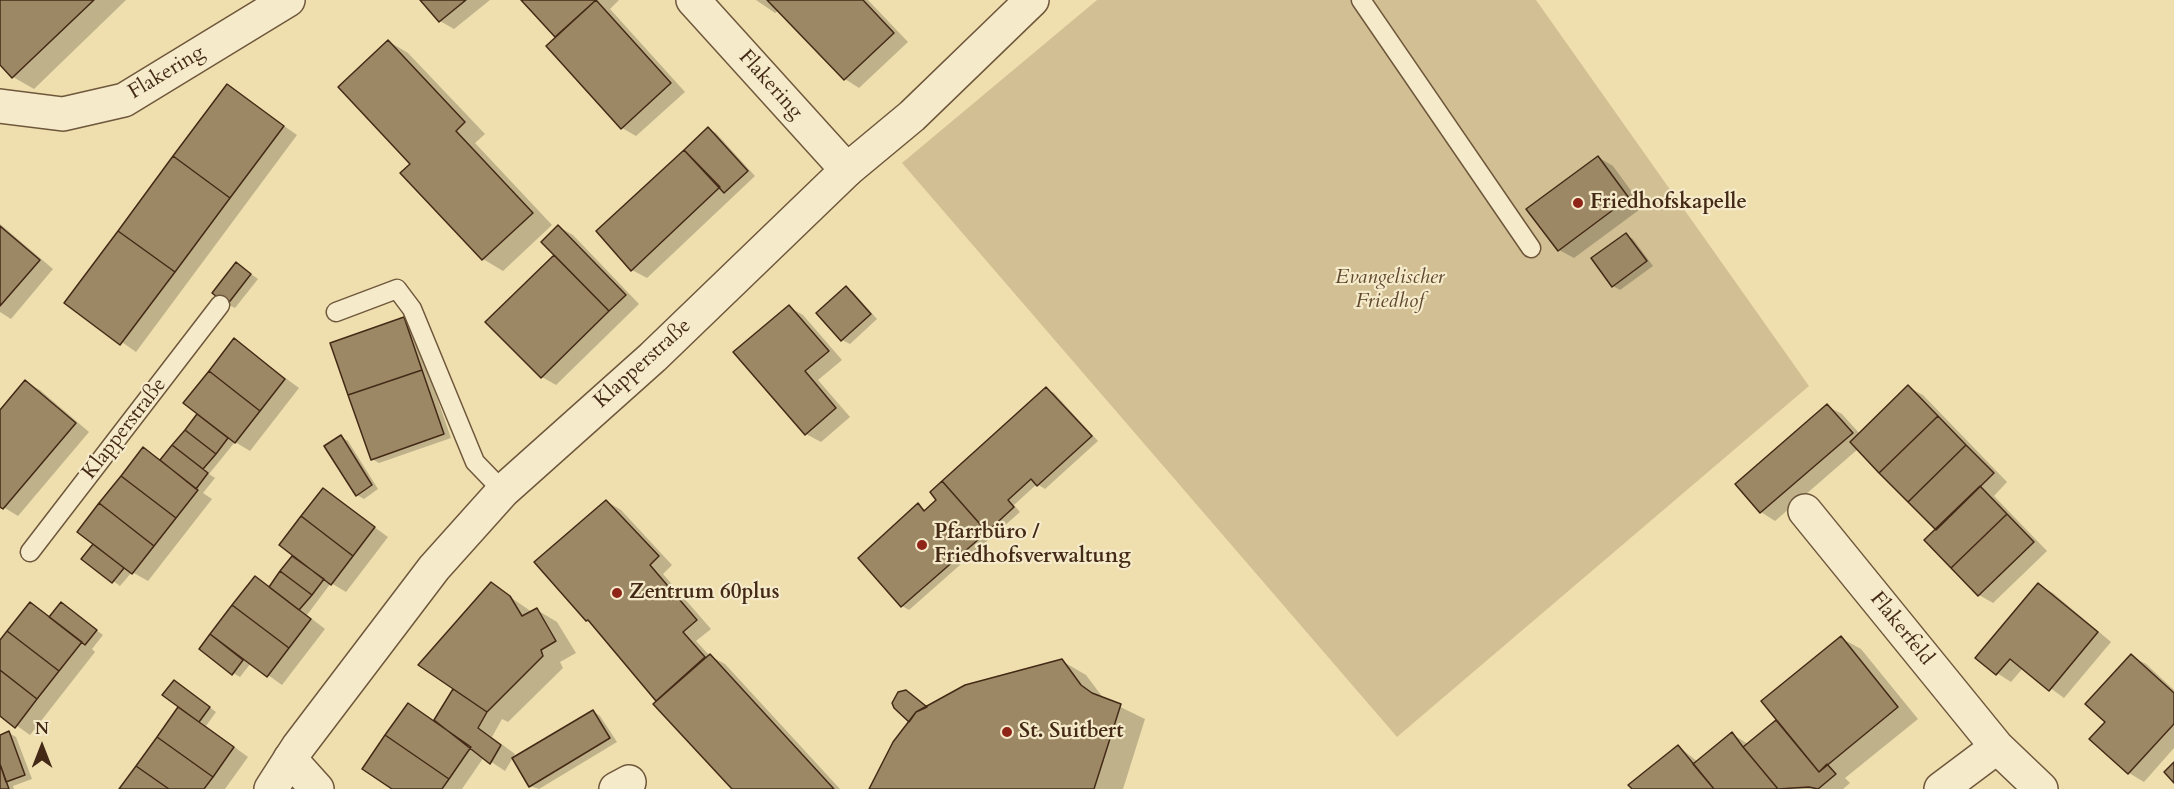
<!DOCTYPE html>
<meta charset="utf-8">
<style>
body{margin:0}
#map{position:relative;width:2174px;height:789px;overflow:hidden;background:#efdfae;font-family:Cardo,serif}
canvas{display:block}
.north{position:absolute;left:12px;top:717px;width:60px;height:60px;-webkit-text-stroke:4px #f5eaca;paint-order:stroke;rotate:0deg;font-size:16px;font-weight:700;line-height:24px;text-align:center;color:#442a16}
.north::after{content:'';display:block;margin:auto;width:21px;height:27px;background:#442a16;clip-path:polygon(50% 0,100% 100%,50% 72%,0 100%)}
</style>
<div id="map">
<canvas width="2174" height="789"></canvas>
<div class="north">N</div>
</div>
<script>
const ctx = document.querySelector('canvas').getContext('2d');
ctx.lineJoin = 'round';
function fill(path, color) {
  ctx.fillStyle = color;
  ctx.fill(path, 'evenodd');
}
function stroke(path, color, width, dash) {
  ctx.strokeStyle = color;
  ctx.lineWidth = width;
  ctx.lineCap = dash ? 'butt' : 'round';
  ctx.setLineDash(dash || []);
  ctx.stroke(path);
}
function drawText(font, color, halo, rows, align = 'center') {
  ctx.font = font + ' Cardo,serif';
  ctx.lineWidth = 4.5;
  ctx.setLineDash([]);
  ctx.textBaseline = 'middle';
  ctx.strokeStyle = halo;
  ctx.fillStyle = color;
  for (const [text, x, y, turn = 0] of rows) {
    ctx.save();
    ctx.translate(x, y);
    ctx.rotate((+turn || 0) * Math.PI / 180);
    ctx.textAlign = isNaN(turn) ? turn : align;
    if (halo) ctx.strokeText(text, 0, 0);
    ctx.fillText(text, 0, 0);
    ctx.restore();
  }
}
fill(new Path2D(`
 M 1097,0 L 1536,0 L 1809,386 L 1397,737 L 902,163 Z`), '#d2c094');
fill(new Path2D(`
 M 0,0 L 126,0 L 34,89 L 13,77 L 0,63 Z
 M 422,0 L 490,0 L 454,29 L 440,21 Z
 M 523,0 L 619,0 L 610,9 L 685,92 L 636,136 L 622,128 L 557,38 Z
 M 756,0 L 868,0 L 908,42 L 859,88 L 845,79 L 779,10 L 775,13 Z
 M 388,41 L 408,53 L 485,134 L 475,143 L 552,225 L 503,271 L 483,259 L 402,173 L 412,164 Z
 M 227,86 L 297,135 L 136,352 L 66,303 Z
 M 709,129 L 716,133 L 755,176 L 647,278 L 632,270 Z
 M 1598,157 L 1613,166 L 1643,207 L 1574,258 L 1559,250 Z
 M 0,224 L 53,269 L 11,319 L 0,312 Z
 M 559,227 L 573,235 L 639,304 L 556,385 L 542,377 Z
 M 1626,235 L 1633,239 L 1653,266 L 1620,290 L 1613,286 Z
 M 237,264 L 258,279 L 235,308 L 227,304 Z
 M 846,288 L 853,292 L 877,319 L 850,344 L 842,340 L 818,313 Z
 M 789,307 L 803,315 L 842,360 L 818,380 L 850,417 L 821,442 L 806,434 Z
 M 404,319 L 411,323 L 451,438 L 379,463 L 372,459 Z
 M 234,340 L 299,388 L 250,451 L 235,442 L 209,474 L 215,478 L 203,493 L 212,499 L 148,581 L 132,572 L 120,586 L 83,559 L 93,546 L 143,449 L 162,461 L 199,414 Z
 M 25,382 L 40,390 L 89,432 L 18,516 L 0,505 L 0,412 Z
 M 1908,387 L 1923,395 L 2007,482 L 1994,496 L 2047,551 L 1993,603 L 1979,595 L 1938,530 L 1858,449 L 1775,521 L 1761,512 L 1737,484 L 1827,406 L 1842,414 L 1860,434 Z
 M 1046,389 L 1054,393 L 1098,441 L 1045,489 L 1037,484 L 1014,505 L 1020,512 L 909,610 L 902,606 L 860,558 L 918,505 L 927,511 Z
 M 341,437 L 348,441 L 378,489 L 364,499 L 357,495 Z
 M 323,490 L 388,537 L 346,592 L 331,583 L 307,615 L 325,629 L 282,685 L 251,663 L 240,677 L 233,673 L 216,640 L 255,578 L 271,587 L 293,558 L 302,563 Z
 M 606,501 L 621,510 L 672,565 L 663,574 L 711,629 L 696,641 L 710,656 L 725,664 L 840,789 L 734,789 L 613,650 Z
 M 491,584 L 532,612 L 537,610 L 557,622 L 576,653 L 560,662 L 563,668 L 508,722 L 502,719 L 492,737 L 515,754 L 505,771 L 484,757 L 462,789 L 395,789 L 422,713 L 435,722 L 454,691 L 463,697 L 464,694 Z
 M 2038,585 L 2053,593 L 2111,642 L 2064,698 L 2023,668 L 2011,682 L 1997,673 Z
 M 30,604 L 50,617 L 61,604 L 103,635 L 92,649 L 95,652 L 30,735 L 0,714 L 0,642 Z
 M 1841,638 L 1861,649 L 1918,719 L 1845,778 L 1850,783 L 1843,789 L 1634,789 L 1678,746 L 1698,762 L 1732,734 L 1748,744 L 1776,722 L 1782,724 Z
 M 2131,656 L 2146,664 L 2174,690 L 2174,748 L 2144,782 L 2129,773 L 2092,739 L 2107,722 Z
 M 1062,661 L 1086,675 L 1104,699 L 1145,719 L 1123,789 L 871,789 L 911,721 L 902,692 L 911,693 L 928,707 Z
 M 181,686 L 216,712 L 206,726 L 248,757 L 225,789 L 121,789 L 180,706 Z
 M 593,711 L 600,716 L 617,742 L 539,789 L 530,786 Z
 M 9,733 L 16,737 L 32,779 L 13,786 L 14,789 L 0,789 L 0,737 Z`), '#0003');
const building = new Path2D(`
 M 0,0 L 94,0 L 12,78 L 0,65 Z
 M 420,0 L 466,0 L 439,22 Z
 M 521,0 L 596,0 L 555,37 Z
 M 596,0 L 671,83 L 621,129 L 546,46 Z
 M 767,0 L 863,0 L 894,33 L 844,80 Z
 M 388,40 L 465,122 L 456,131 L 533,213 L 482,260 L 400,173 L 410,164 L 338,87 Z
 M 227,84 L 284,126 L 230,198 L 173,156 Z
 M 708,127 L 748,171 L 724,193 L 684,150 Z
 M 684,150 L 720,187 L 631,271 L 596,231 Z
 M 173,156 L 230,198 L 175,272 L 118,231 Z
 M 1598,156 L 1629,198 L 1558,251 L 1526,209 Z
 M 558,225 L 626,295 L 609,311 L 541,242 Z
 M 0,226 L 40,260 L 0,306 Z
 M 118,231 L 175,272 L 120,345 L 64,303 Z
 M 1626,233 L 1647,261 L 1612,287 L 1591,258 Z
 M 554,255 L 609,311 L 541,378 L 485,322 Z
 M 236,262 L 251,274 L 227,305 L 212,293 Z
 M 846,286 L 871,314 L 841,341 L 816,313 Z
 M 789,305 L 829,351 L 805,371 L 836,408 L 805,435 L 733,352 Z
 M 404,317 L 422,370 L 348,395 L 330,343 Z
 M 234,338 L 285,379 L 260,411 L 209,371 Z
 M 422,370 L 444,434 L 371,460 L 348,395 Z
 M 209,371 L 260,411 L 235,443 L 183,403 Z
 M 25,380 L 76,423 L 3,509 L 0,507 L 0,410 Z
 M 1908,385 L 1938,416 L 1879,473 L 1850,442 Z
 M 1046,387 L 1092,436 L 1037,486 L 1031,479 L 1008,500 L 1014,507 L 987,532 L 942,481 Z
 M 1827,404 L 1853,433 L 1760,513 L 1735,484 Z
 M 197,414 L 228,438 L 216,454 L 185,430 Z
 M 1938,416 L 1966,445 L 1908,502 L 1879,473 Z
 M 185,430 L 216,454 L 203,469 L 172,445 Z
 M 341,435 L 372,485 L 356,496 L 324,446 Z
 M 172,445 L 208,473 L 196,489 L 160,460 Z
 M 1966,445 L 1994,473 L 1936,530 L 1908,502 Z
 M 143,447 L 198,490 L 176,518 L 121,476 Z
 M 121,476 L 176,518 L 154,546 L 99,503 Z
 M 942,481 L 987,532 L 901,607 L 858,558 L 918,503 L 924,511 L 936,500 L 930,492 Z
 M 1980,486 L 2007,514 L 1951,568 L 1924,540 Z
 M 323,488 L 375,527 L 353,556 L 301,516 Z
 M 606,500 L 659,556 L 650,565 L 697,620 L 683,632 L 705,657 L 656,701 L 588,620 L 586,621 L 534,562 Z
 M 99,503 L 154,546 L 132,574 L 77,532 Z
 M 2007,514 L 2034,542 L 1978,596 L 1951,568 Z
 M 301,516 L 353,556 L 331,585 L 279,545 Z
 M 93,544 L 124,568 L 112,583 L 81,559 Z
 M 292,556 L 324,579 L 312,595 L 280,571 Z
 M 280,571 L 312,595 L 299,610 L 269,587 Z
 M 255,576 L 311,619 L 289,648 L 232,605 Z
 M 491,582 L 510,596 L 522,616 L 537,608 L 556,641 L 541,650 L 543,656 L 487,712 L 418,665 Z
 M 2038,583 L 2098,632 L 2049,691 L 2010,659 L 1996,675 L 1975,658 Z
 M 30,602 L 82,642 L 59,671 L 7,631 Z
 M 61,602 L 97,630 L 85,645 L 49,617 Z
 M 232,605 L 289,648 L 267,677 L 210,634 Z
 M 7,631 L 59,671 L 37,699 L 0,670 L 0,640 Z
 M 210,634 L 243,660 L 232,675 L 199,649 Z
 M 1841,636 L 1898,707 L 1819,772 L 1761,701 Z
 M 710,654 L 834,789 L 732,789 L 653,704 Z
 M 2131,654 L 2174,693 L 2174,724 L 2128,774 L 2089,739 L 2105,722 L 2085,704 Z
 M 1062,659 L 1081,685 L 1092,693 L 1121,704 L 1094,789 L 869,789 L 893,742 L 916,712 L 965,685 Z
 M 0,670 L 37,699 L 15,728 L 0,716 Z
 M 174,680 L 210,707 L 199,722 L 162,695 Z
 M 453,689 L 487,712 L 478,728 L 501,745 L 490,764 L 434,720 Z
 M 906,690 L 927,707 L 916,712 L 909,722 L 894,708 L 892,703 L 898,692 Z
 M 408,703 L 471,747 L 449,779 L 385,735 Z
 M 178,707 L 234,747 L 213,777 L 157,737 Z
 M 593,710 L 610,738 L 529,787 L 512,758 Z
 M 1776,720 L 1819,772 L 1827,764 L 1836,774 L 1818,789 L 1809,787 L 1778,789 L 1743,747 Z
 M 9,731 L 25,775 L 6,782 L 0,764 L 0,735 Z
 M 1732,732 L 1743,747 L 1778,789 L 1714,789 L 1693,764 Z
 M 385,735 L 449,779 L 442,789 L 392,789 L 362,769 Z
 M 157,737 L 213,777 L 204,789 L 169,789 L 136,766 Z
 M 1678,745 L 1714,789 L 1632,789 L 1628,785 Z
 M 2174,762 L 2174,783 L 2164,772 Z
 M 0,764 L 9,789 L 0,789 Z
 M 136,766 L 169,789 L 119,789 Z`);
fill(building, '#9d8865');
stroke(building, '#442a16', 1.5);
const service = new Path2D(`
 M 1361,0 L 1531,248
 M 336,312 L 397,289 L 412,309 L 475,462 L 503,491
 M 30,552 L 220,305`);
const minor = new Path2D(`
 M 693,0 L 847,170
 M 0,106 L 63,114 L 124,100 L 288,0
 M 1805,511 L 1997,747
 M 290,759 L 317,789
 M 616,789 L 629,782
 M 1941,789 L 1997,747 L 2041,789`);
const tertiary = new Path2D(`
 M 271,789 L 298,747 L 434,568 L 503,491 L 653,357 L 847,170 L 912,116 L 1032,0`);
stroke(service, '#6f573c', 21);
stroke(minor, '#6f573c', 36);
stroke(tertiary, '#6f573c', 36);
stroke(service, '#f5eaca', 18);
stroke(minor, '#f5eaca', 33);
stroke(tertiary, '#f5eaca', 33);
for (const [x, y, r, color] of [
 [1578,203,6,"#8f2418"],
 [922,545,6,"#8f2418"],
 [617,593,6,"#8f2418"],
 [1007,732,6,"#8f2418"]
]) {
  const dot = new Path2D();
  dot.arc(x, y, r, 0, 2 * Math.PI);
  ctx.fillStyle = color;
  ctx.fill(dot);
  stroke(dot, '#f5eaca', 2);
}
drawText('21px', '#442a16', '#f5eaca', [
 ["Flakering",167,73,-31],
 ["Flakering",770,85,48],
 ["Klapperstraße",643,364,-42],
 ["Klapperstraße",125,429,-52],
 ["Flakerfeld",1901,629,51]
]);
drawText('bold 21px', '#442a16', '#f5eaca', [
 ["Friedhofskapelle",1590,203],
 ["Pfarrbüro /",934,533],
 ["Friedhofsverwaltung",934,557],
 ["Zentrum 60plus",629,593],
 ["St. Suitbert",1019,732]
], 'left');
drawText('italic 21px', '#60482f', '#f5eaca', [
 ["Evangelischer",1390,278],
 ["Friedhof",1390,302]
]);
</script>
